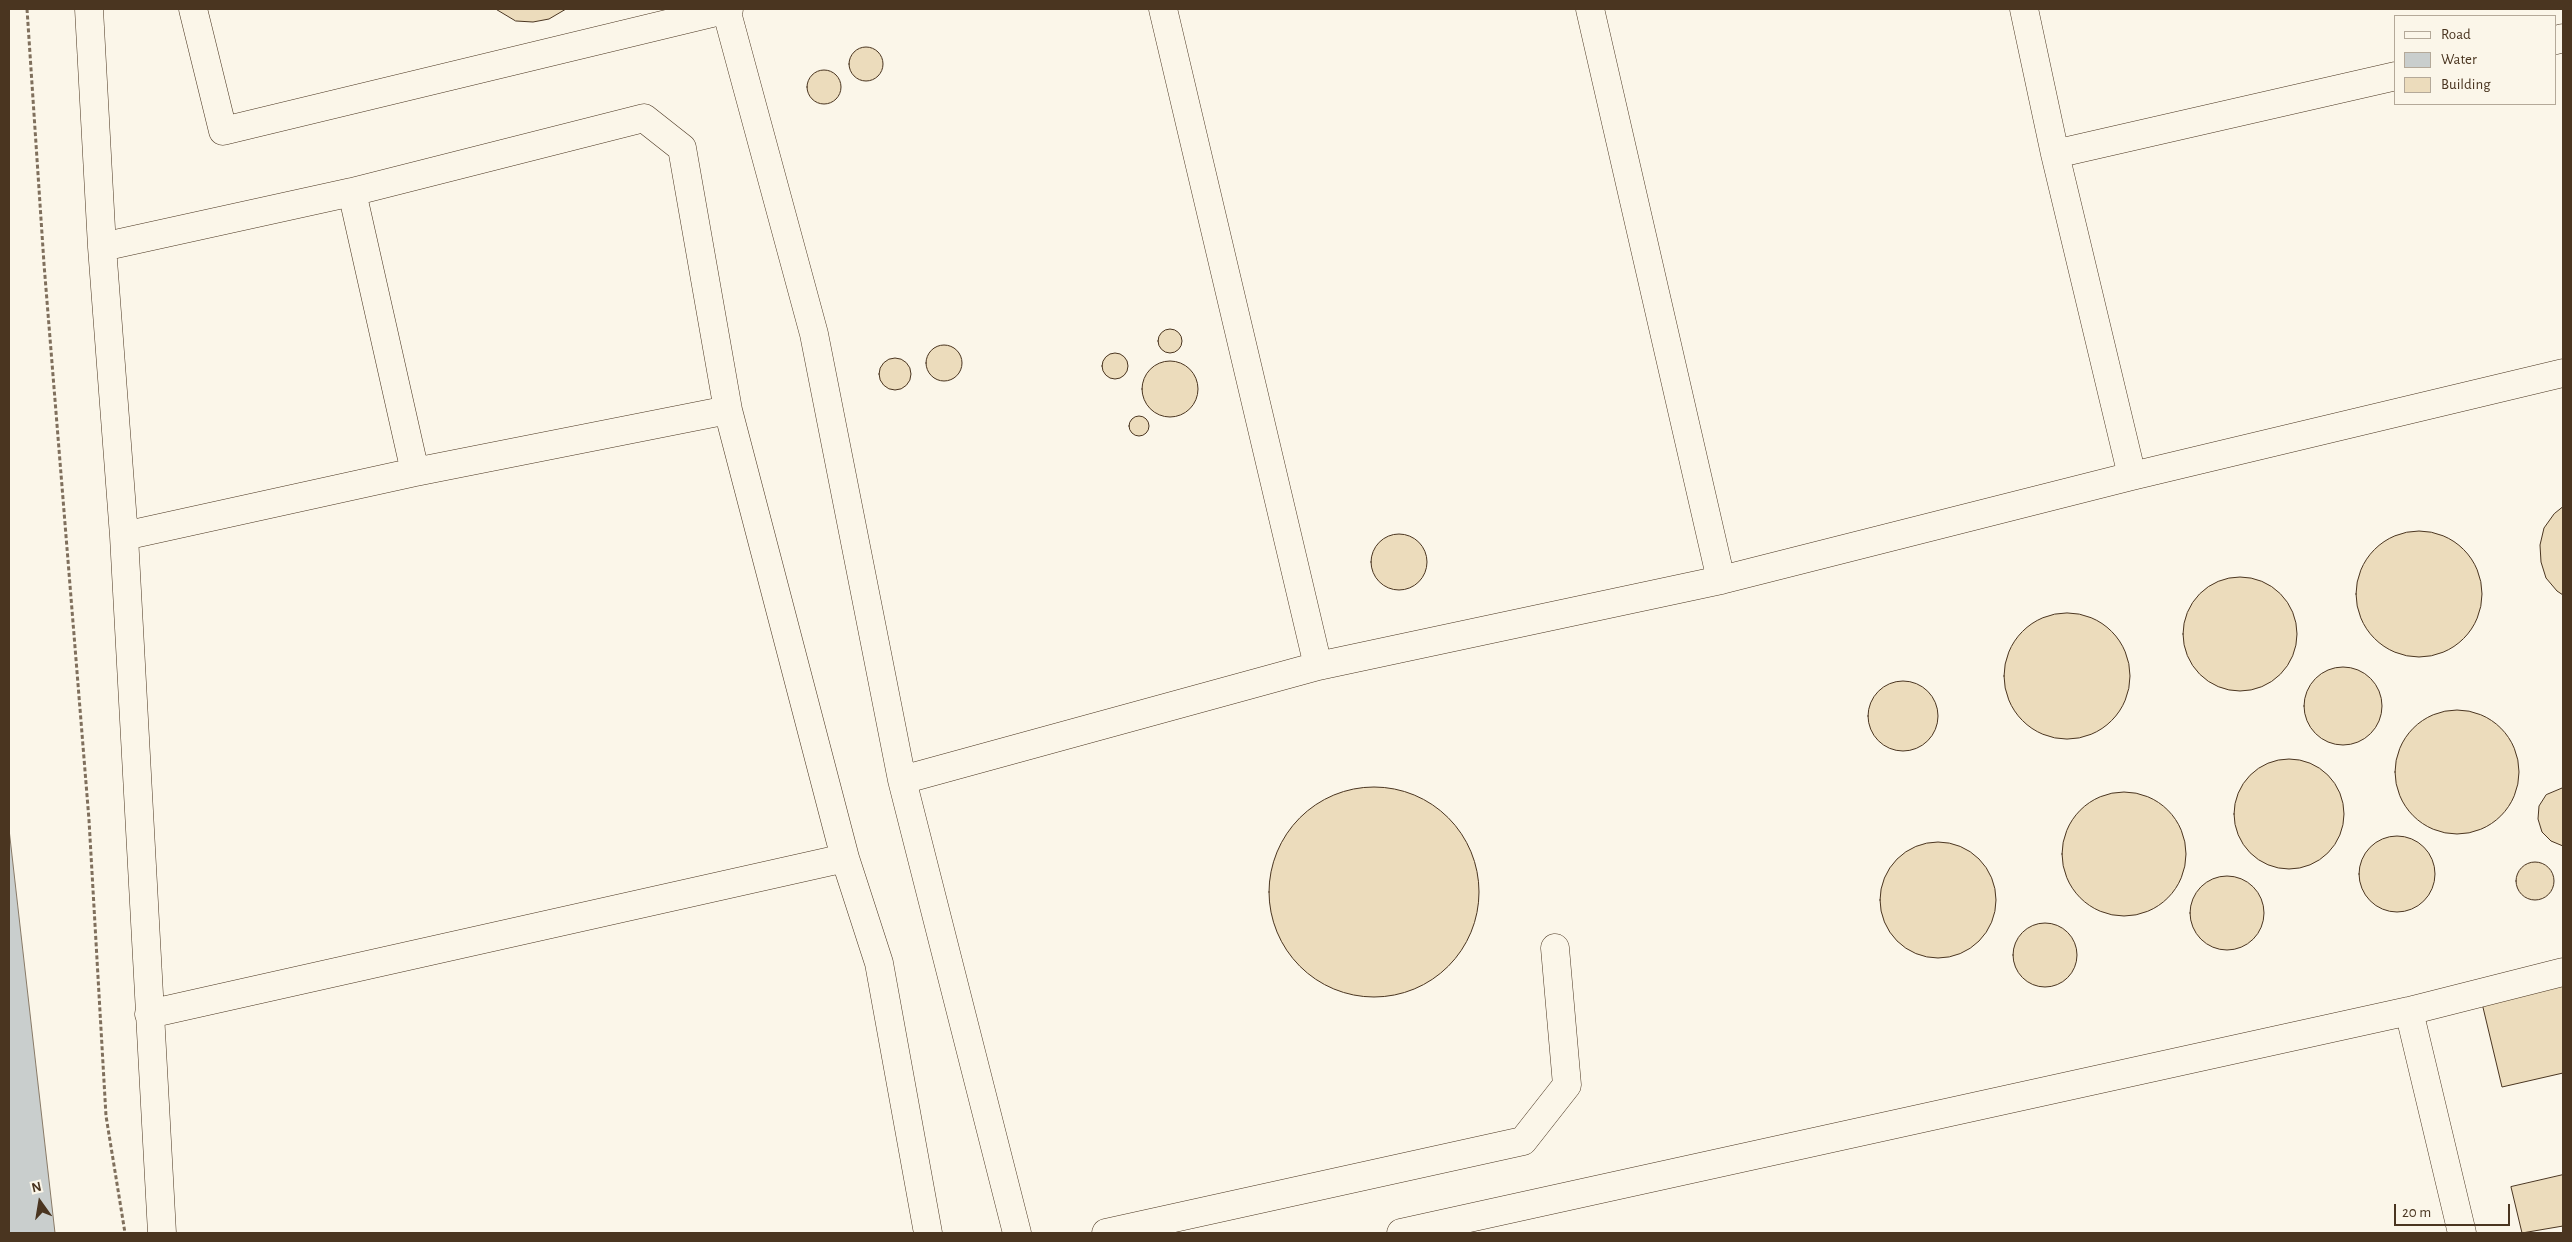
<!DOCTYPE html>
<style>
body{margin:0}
#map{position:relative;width:2572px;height:1242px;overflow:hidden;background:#fbf6e9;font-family:"Alegreya Sans",sans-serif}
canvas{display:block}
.frame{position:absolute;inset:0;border:10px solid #4a3520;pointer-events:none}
.legend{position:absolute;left:2394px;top:15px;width:162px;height:90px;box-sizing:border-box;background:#fbf6e9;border:1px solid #b4a999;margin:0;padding:6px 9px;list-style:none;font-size:15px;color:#4a3520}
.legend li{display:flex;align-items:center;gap:10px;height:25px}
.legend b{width:25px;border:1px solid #b4a999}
.north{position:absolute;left:15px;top:1177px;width:50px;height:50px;-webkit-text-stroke:4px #fbf6e9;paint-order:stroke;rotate:347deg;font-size:14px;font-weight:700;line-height:20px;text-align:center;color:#4a3520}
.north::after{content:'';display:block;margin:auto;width:18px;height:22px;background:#4a3520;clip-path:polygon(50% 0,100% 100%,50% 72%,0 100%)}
.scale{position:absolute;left:2394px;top:1204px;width:116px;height:22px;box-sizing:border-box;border:2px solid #4a3520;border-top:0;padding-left:6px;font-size:15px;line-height:18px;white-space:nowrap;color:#4a3520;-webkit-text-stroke:4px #fbf6e9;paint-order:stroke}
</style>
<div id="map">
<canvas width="2572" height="1242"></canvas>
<div class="frame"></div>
<ul class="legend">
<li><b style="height:6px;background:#fbf6e9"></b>Road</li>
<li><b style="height:14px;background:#c9cecd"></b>Water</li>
<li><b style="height:14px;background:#ecdcbc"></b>Building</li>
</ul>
<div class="north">N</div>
<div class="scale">20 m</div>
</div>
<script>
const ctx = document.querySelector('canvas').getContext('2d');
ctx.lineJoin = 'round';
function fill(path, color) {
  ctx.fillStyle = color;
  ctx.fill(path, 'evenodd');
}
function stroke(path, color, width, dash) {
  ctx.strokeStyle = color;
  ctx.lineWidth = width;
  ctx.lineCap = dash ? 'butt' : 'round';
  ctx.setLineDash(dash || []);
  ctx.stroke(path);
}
const water = new Path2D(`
 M 9,829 L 55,1233 L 9,1233 Z`);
fill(water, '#c9cecd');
stroke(water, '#887966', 1);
const building = new Path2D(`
 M 496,9 L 566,9 L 549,19 L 533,22 L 516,21 Z
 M849 64a17 17 0 1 1 34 0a17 17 0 1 1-34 0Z
 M807 87a17 17 0 1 1 34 0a17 17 0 1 1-34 0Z
 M1158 341a12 12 0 1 1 24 0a12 12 0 1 1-24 0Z
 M926 363a18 18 0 1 1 36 0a18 18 0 1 1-36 0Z
 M1102 366a13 13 0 1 1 26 0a13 13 0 1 1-26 0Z
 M879 374a16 16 0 1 1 32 0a16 16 0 1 1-32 0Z
 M1142 389a28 28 0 1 1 56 0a28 28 0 1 1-56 0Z
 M1129 426a10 10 0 1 1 20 0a10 10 0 1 1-20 0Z
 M 2563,507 L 2563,595 L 2557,591 L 2546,578 L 2541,562 L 2540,545 L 2544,528 L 2554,514 Z
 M2356 594a63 63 0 1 1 126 0a63 63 0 1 1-126 0Z
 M1371 562a28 28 0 1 1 56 0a28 28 0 1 1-56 0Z
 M2183 634a57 57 0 1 1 114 0a57 57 0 1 1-114 0Z
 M2004 676a63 63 0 1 1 126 0a63 63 0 1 1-126 0Z
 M2304 706a39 39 0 1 1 78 0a39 39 0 1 1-78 0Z
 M1868 716a35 35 0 1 1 70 0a35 35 0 1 1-70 0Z
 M2395 772a62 62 0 1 1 124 0a62 62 0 1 1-124 0Z
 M2234 814a55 55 0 1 1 110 0a55 55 0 1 1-110 0Z
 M1269 892a105 105 0 1 1 210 0a105 105 0 1 1-210 0Z
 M 2563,788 L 2563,846 L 2551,841 L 2542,832 L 2538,819 L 2539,806 L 2546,795 Z
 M2062 854a62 62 0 1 1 124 0a62 62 0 1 1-124 0Z
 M2359 874a38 38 0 1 1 76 0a38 38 0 1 1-76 0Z
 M1880 900a58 58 0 1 1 116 0a58 58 0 1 1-116 0Z
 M2516 881a19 19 0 1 1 38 0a19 19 0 1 1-38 0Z
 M2190 913a37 37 0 1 1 74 0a37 37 0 1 1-74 0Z
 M2013 955a32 32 0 1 1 64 0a32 32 0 1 1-64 0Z
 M 2563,980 L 2563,1073 L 2502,1087 L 2481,999 Z
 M 2563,1175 L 2563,1226 L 2522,1233 L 2511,1187 Z`);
fill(building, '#ecdcbc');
stroke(building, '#4a3520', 1);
const minor = new Path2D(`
 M 89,9 L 102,247 L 124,536 L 162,1233
 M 193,9 L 223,131 L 729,9
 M 726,9 L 814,334 L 902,780 L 1017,1233
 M 1163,9 L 1318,666
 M 1590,9 L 1721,580
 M 2024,9 L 2055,154 L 2132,476
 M 2556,40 L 2563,38
 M 2055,154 L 2396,76
 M 352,192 L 415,472
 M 102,247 L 352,192 L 644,118 L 682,148 L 728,410 L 845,858 L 879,963 L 928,1233
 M 124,536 L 415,472 L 728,410
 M 902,780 L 1318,666 L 1721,580 L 2132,476 L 2563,373
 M 2409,1011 L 2462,1233
 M 149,1014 L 845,858
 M 1106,1233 L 1523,1141 L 1567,1085 L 1555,948
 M 1401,1233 L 2409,1011 L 2563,972`);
stroke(minor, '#4a3520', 29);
stroke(new Path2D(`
 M 27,9 L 44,264 L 89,820 L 106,1116 L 125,1233`), '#7f6f5c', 3, [4, 2.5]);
stroke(minor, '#fbf6e9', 28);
</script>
